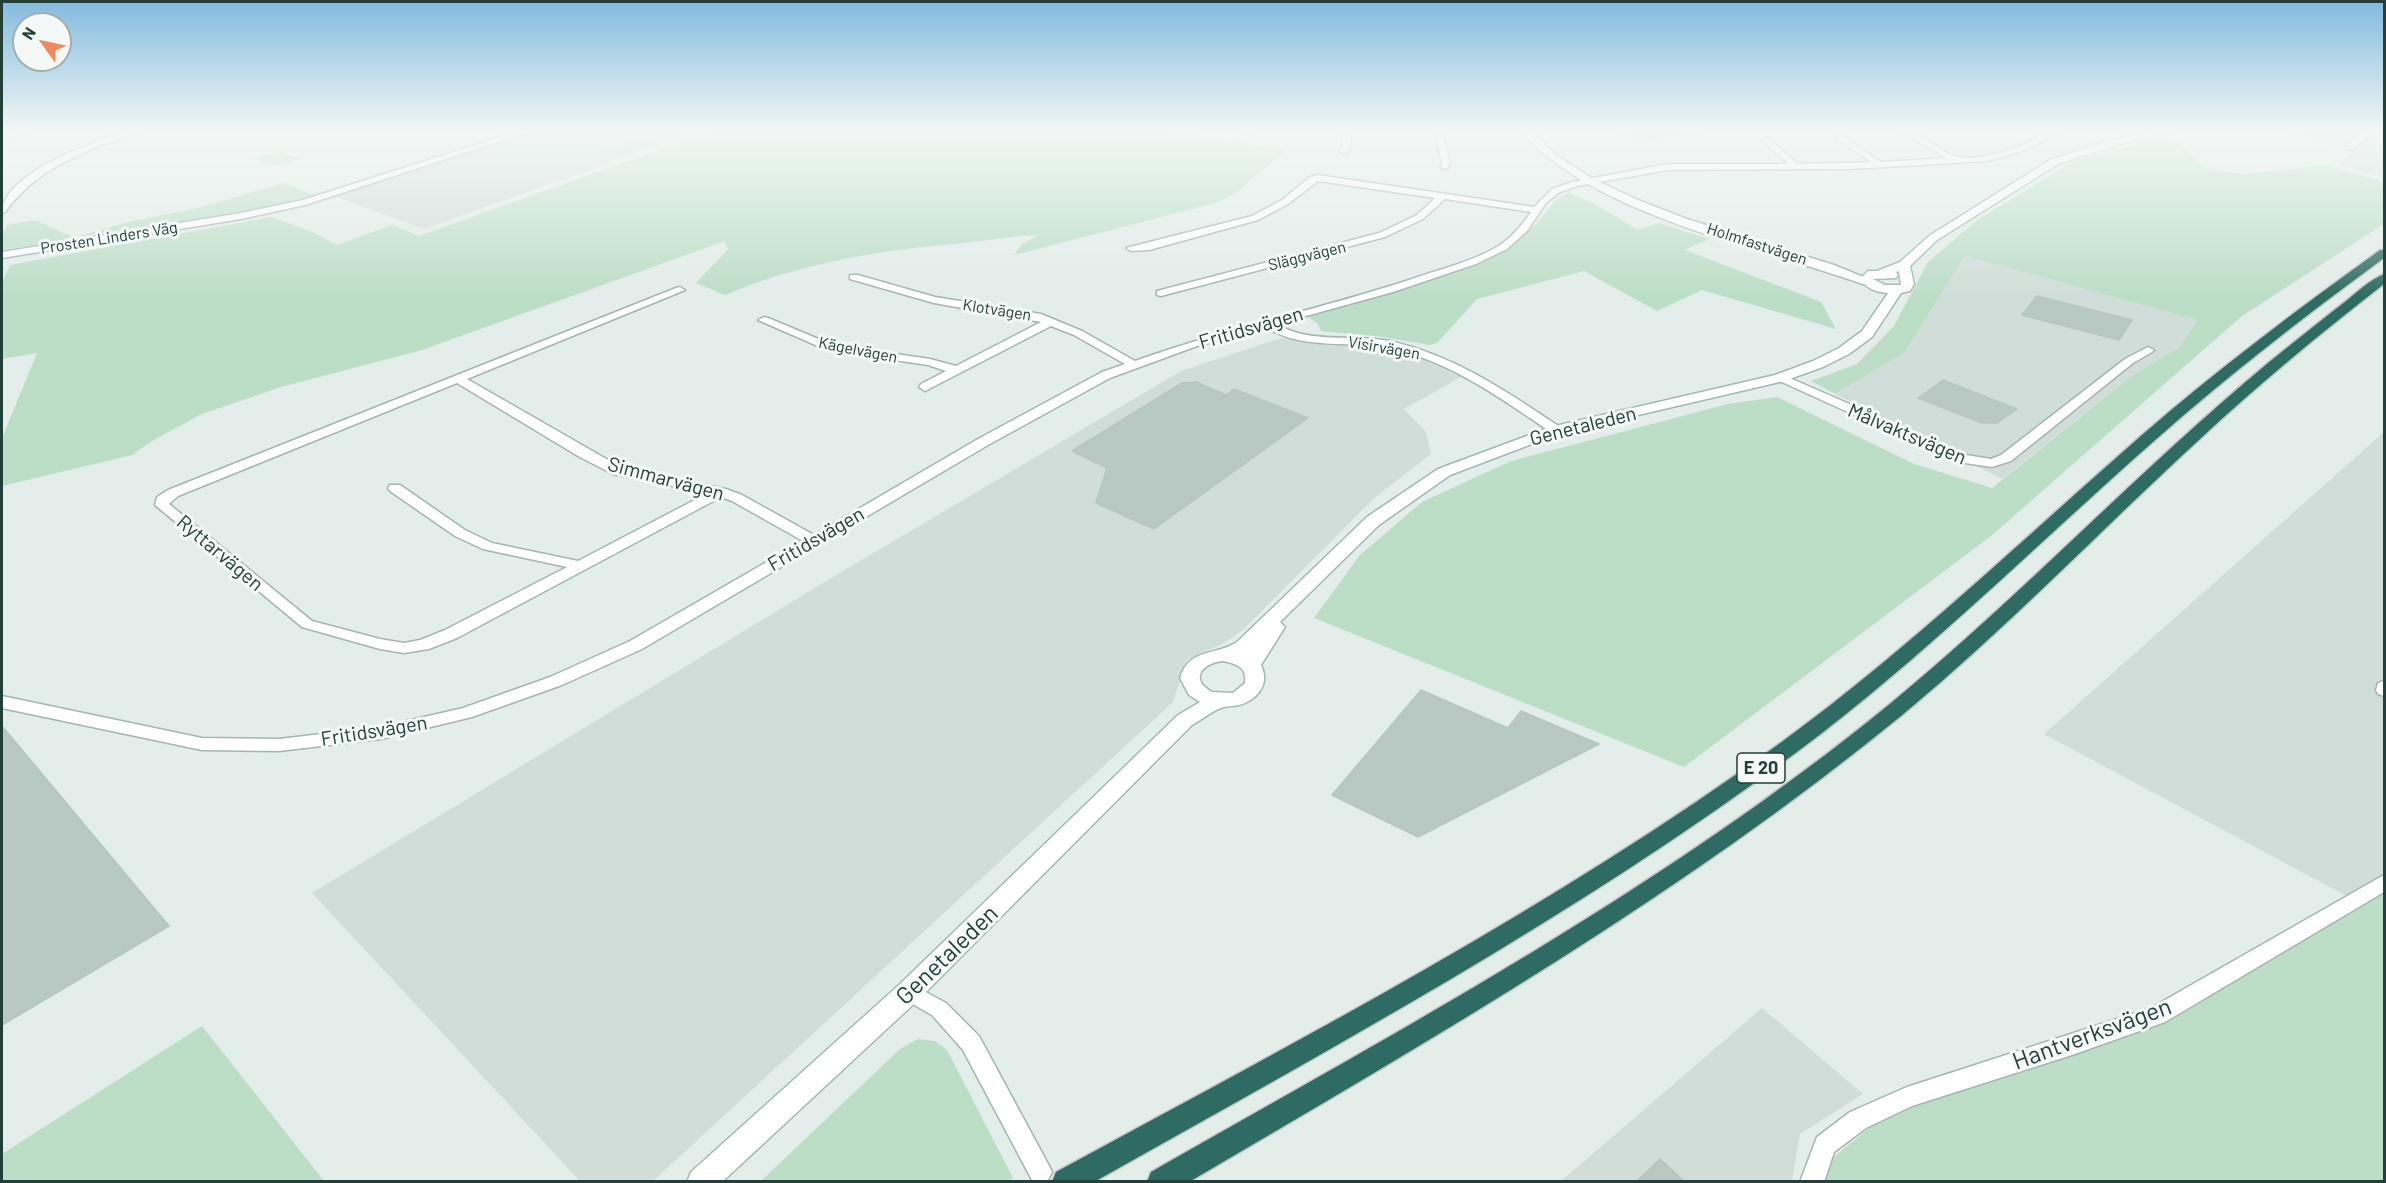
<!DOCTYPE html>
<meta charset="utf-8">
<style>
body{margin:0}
#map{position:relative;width:2386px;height:1183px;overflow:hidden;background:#e3ede9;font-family:Barlow,sans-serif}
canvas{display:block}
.frame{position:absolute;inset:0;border:3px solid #223f39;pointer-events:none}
.north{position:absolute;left:12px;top:12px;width:60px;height:60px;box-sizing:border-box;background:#f4f9f7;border:2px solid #a0afab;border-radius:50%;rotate:303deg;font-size:16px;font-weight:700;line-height:24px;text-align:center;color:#223f39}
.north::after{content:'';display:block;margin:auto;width:21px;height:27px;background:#f3895b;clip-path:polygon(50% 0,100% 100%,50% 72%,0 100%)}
</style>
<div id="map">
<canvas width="2386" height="1183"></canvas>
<div class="frame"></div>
<div class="north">N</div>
</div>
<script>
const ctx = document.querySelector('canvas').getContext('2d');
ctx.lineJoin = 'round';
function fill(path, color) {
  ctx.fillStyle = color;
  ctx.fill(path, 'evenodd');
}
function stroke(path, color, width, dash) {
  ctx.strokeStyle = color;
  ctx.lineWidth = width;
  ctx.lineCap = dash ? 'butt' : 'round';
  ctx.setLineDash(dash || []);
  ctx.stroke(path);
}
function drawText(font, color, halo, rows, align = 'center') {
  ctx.font = font + ' Barlow,sans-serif';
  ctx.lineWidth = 6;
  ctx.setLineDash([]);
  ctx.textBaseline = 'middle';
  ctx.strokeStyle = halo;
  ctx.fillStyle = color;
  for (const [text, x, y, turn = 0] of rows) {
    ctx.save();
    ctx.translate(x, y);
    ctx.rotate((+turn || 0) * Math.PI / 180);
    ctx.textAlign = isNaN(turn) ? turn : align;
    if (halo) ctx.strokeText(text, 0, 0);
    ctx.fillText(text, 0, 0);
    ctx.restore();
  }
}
fill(new Path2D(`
 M 536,131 L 698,131 L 424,229 L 335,196 Z
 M 2277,131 L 2384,131 L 2384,178 L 2338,165 L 2355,150 Z
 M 1965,256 L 2197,320 L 2179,348 L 2134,374 L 2002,479 L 1835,394 L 1904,353 Z
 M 1281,338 L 1369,347 L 1427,361 L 1461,377 L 1404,409 L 1426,432 L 1431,454 L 1373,499 L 1243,630 L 1224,643 L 1187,660 L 1173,702 L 653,1181 L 580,1181 L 312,893 L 833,577 L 1181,371 Z
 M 2384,432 L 2384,893 L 2356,901 L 2044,734 Z
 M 1762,1008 L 1863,1094 L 1800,1134 L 1792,1181 L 1560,1182 Z`), '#d1ddd8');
fill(new Path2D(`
 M 712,131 L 1159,131 L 1194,134 L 1286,150 L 1236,193 L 1216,203 L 1014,255 L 1021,245 L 1038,235 C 1014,236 989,240 965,243 C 882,250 803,262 725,295 L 696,283 L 728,249 L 725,241 L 422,350 L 281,387 L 202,414 L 152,441 L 132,455 L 2,486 L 2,438 L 37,353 L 2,359 L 2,283 L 10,265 L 271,217 L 310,231 L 337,245 L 392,225 L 419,236 Z
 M 1612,131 L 1716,131 L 1648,141 L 1628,138 L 1627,135 Z
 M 643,136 L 661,141 L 619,156 L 602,151 Z
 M 2162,137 L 2178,142 L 2203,168 L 2244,174 L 2323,165 L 2384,182 L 2384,224 L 2242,316 L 1991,536 L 1684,767 L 1314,618 L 1360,555 L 1422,502 L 1511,461 L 1728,404 L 1777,397 L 1914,464 L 1992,488 L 2134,374 L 2179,348 L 2197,320 L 1965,256 L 1904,353 L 1835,394 L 1811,381 L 1857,364 L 1894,326 L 1928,262 L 1976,221 L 2072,162 Z
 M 279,151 L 300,159 L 274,166 L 253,158 Z
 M 283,183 L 317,196 L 251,211 L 77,237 L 128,222 L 202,207 Z
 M 1568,192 L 1593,203 L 1638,230 L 1659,223 L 1709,239 L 1685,250 L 1821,302 L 1836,329 L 1702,290 L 1657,311 L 1584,271 L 1477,299 L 1437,343 L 1430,345 L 1376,336 L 1321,331 L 1318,324 L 1304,314 L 1415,284 L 1515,240 L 1537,223 L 1555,201 Z
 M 35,220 L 75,238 L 2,250 L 2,235 L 7,225 Z
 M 2384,893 L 2384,1181 L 1812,1182 L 1813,1174 L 1907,1097 L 2158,1015 L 2356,901 Z
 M 202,1026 L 324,1181 L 2,1181 L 2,1154 Z
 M 918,1039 L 935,1041 L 947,1050 L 1013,1178 L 1007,1182 L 761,1181 L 900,1049 Z`), '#bcdec7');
const building = new Path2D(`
 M 2037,296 L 2132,320 L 2119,340 L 2022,315 Z
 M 1943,380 L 2017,409 L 1997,423 L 1982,423 L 1918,398 Z
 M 1196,382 L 1226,395 L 1234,389 L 1308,418 L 1154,529 L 1096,503 L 1107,468 L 1072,451 L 1182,383 Z
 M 1421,690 L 1508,728 L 1521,711 L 1599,744 L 1418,837 L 1332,795 Z
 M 2,726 L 169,926 L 2,1025 Z
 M 1660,1159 L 1685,1182 L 1636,1182 Z`);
fill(building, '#b8c8c2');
stroke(building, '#b5c7c1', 1.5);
const minor = new Path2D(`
 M 126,131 L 139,131 C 128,138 112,141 100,146 C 62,161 29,179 5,212 L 2,213 C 2,173 95,142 126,131 Z
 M 519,131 L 532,131 L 305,205 L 241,219 L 2,258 L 2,252 L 241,213 L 303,200 Z
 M 1246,131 L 1254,131 L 1249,135 L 1246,135 Z
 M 1342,131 L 1350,131 L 1351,145 L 1347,153 L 1344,154 L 1340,151 L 1343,145 Z
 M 1434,131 L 1442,131 L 1450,162 L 1447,169 L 1440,167 L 1442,162 Z
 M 1900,131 C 1924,131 1939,154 1960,157 C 1978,160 2002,153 2020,146 C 2033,141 2044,130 2058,132 L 2026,150 L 1988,161 L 1849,169 L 1668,170 L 1577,186 L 1558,193 L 1546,203 L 1527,231 L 1507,249 L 1476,264 L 1393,292 L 1277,324 C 1310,345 1356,333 1394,342 C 1457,357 1507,392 1560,427 L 1562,430 L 1560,433 L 1552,433 C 1502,399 1454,364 1395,349 C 1353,339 1304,352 1266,327 L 1197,346 L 1110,378 L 988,445 L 642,649 L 562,685 L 472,717 L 381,739 L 279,751 L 202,750 L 2,708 L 2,696 L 202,738 L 279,739 L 381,727 L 463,708 L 550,677 L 630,641 L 803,541 L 732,501 L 721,497 L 457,638 L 429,649 L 404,653 L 380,649 L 302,627 L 155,505 L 157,497 L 168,490 L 676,288 L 680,287 L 685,290 L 467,379 L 622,468 L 726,489 L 742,495 L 814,535 L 978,439 L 1102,372 L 1125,364 L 1074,335 L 1051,326 L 925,391 L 919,387 L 921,384 L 946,371 L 928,365 L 827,350 L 758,320 L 764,317 L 768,318 L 833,345 L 930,359 L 956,366 L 1041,322 L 934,303 L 850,279 L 850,275 L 858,275 L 935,297 L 1041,314 L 1082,331 L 1135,361 C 1227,328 1322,309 1415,278 C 1443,268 1475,261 1500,245 C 1513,236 1522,225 1531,212 L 1445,199 L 1423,219 L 1385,237 L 1161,296 L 1157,295 L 1157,291 L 1379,233 L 1417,215 L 1435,198 L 1318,181 L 1288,204 L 1258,220 L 1149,250 L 1131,251 L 1126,248 L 1252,216 L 1282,200 L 1310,177 L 1318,175 L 1534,207 L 1552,189 L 1572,182 L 1668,164 L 1788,164 L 1764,142 L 1763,140 L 1767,137 L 1798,164 L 1871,162 L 1837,139 L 1837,135 L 1840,134 L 1881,162 L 1947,158 ZM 457,383 L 578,456 L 613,474 L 708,493 L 578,561 L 492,543 L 465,530 L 400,485 L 390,485 L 388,488 L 390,491 L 455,536 L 483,549 L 567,567 L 445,630 L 420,640 L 404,643 L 380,639 L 312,621 L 169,504 L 178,496 Z
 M 2365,131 L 2375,131 L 2353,149 L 2347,149 L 2347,145 Z
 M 2148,347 L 2154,350 L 2152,352 L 2133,363 L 2011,461 L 1992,467 L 1958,462 L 1773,378 L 1779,374 L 1783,375 L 1966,455 L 1991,459 L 2001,455 L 2125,359 Z
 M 2384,681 L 2384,696 L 2378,694 L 2376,690 L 2378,683 Z
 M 2384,875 L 2384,892 L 2165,1022 L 2072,1055 L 1912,1106 L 1866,1128 L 1834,1152 L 1824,1182 L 1800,1182 L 1817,1137 L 1850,1112 L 1907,1087 L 2151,1008 Z
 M 909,983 L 946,1003 L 979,1036 L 1048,1164 L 1052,1172 L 1048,1180 L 1032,1180 L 963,1050 L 932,1015 L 902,998 L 899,992 L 902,986 Z`);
const tertiary = new Path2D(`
 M 1521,131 L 1532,131 L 1556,155 L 1593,179 L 1638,200 L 1687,219 L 1834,265 L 1873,281 L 1867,285 L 1863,284 C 1762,248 1590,214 1521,131 Z`);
const secondary = new Path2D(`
 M 12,131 L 27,131 L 2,141 L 2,135 Z
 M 2152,131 L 2173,131 L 2114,146 L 2058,164 L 1937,240 L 1910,266 L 1914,284 L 1910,291 L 1901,293 L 1872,337 L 1849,354 L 1823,367 L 1784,381 L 1561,433 L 1450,475 L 1379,525 L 1280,622 L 1285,627 L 1261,665 C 1269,681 1261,696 1245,703 C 1237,707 1229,705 1221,708 C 1212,711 1201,720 1192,725 L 918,1000 L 722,1182 L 687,1182 L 691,1172 L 900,984 L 1178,715 L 1200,702 L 1189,695 L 1180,678 C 1189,647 1217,656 1237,642 L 1367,517 L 1438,469 L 1551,427 L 1775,375 L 1813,361 L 1839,348 L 1862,331 L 1888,293 C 1876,292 1867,289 1860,279 L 1868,271 L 1877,271 L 1900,262 L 1929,236 L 2050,160 L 2107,141 ZM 1899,271 L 1901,285 L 1885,285 L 1873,279 L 1896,278 L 1898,275 L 1896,272 ZM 1223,661 C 1237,664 1247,667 1245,683 L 1233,693 L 1212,692 C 1189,679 1202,663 1223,661 Z`);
const motorway = new Path2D(`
 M 2380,250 L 2384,250 L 2384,258 C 2305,316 2226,377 2153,442 C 2035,546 1923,658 1797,752 C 1576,916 1334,1047 1094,1182 L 1052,1182 L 1056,1172 C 1303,1038 1555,907 1783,741 C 1910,648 2024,538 2142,435 C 2218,369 2298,309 2380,250 Z
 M 2384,274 L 2384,284 C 2321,333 2259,384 2200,439 C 2100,531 2006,629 1901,716 C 1681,896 1434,1038 1189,1182 L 1147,1182 L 1151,1172 C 1404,1028 1665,888 1891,703 C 2022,595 2138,471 2268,363 C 2294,342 2320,321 2346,301 C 2358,291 2370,280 2384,274 Z`);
stroke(minor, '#a5b5b1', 3);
stroke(tertiary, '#a5b5b1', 3);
stroke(secondary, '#a1b9b2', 3);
stroke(motorway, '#c1c9c8', 3);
fill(minor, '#fff');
fill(tertiary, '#fff');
fill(secondary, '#fff');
fill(motorway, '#2e6b62');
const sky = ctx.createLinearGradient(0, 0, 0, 297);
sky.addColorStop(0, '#83badf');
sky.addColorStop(0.44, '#f2f7f5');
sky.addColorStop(1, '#f2f7f500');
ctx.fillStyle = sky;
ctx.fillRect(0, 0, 2386, 297);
drawText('16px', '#223f39', '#f4f9f7', [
 ["Prosten Linders Väg",109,238,-9],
 ["Holmfastvägen",1757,244,18],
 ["Släggvägen",1307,256,-14],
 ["Klotvägen",997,310,9],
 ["Visirvägen",1384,348,10],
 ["Kägelvägen",858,350,11]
]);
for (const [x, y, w] of [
 [1761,768,48]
]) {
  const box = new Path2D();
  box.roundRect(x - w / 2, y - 15, w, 30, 4.5);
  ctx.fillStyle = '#f4f9f7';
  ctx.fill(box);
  stroke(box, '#223f39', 1.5);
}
drawText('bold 18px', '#223f39', null, [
 ["E 20",1761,768]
]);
drawText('20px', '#223f39', '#f4f9f7', [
 ["Fritidsvägen",1251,328,-16],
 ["Genetaleden",1583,426,-14],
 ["Målvaktsvägen",1907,434,23],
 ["Simmarvägen",666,479,15],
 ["Fritidsvägen",816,539,-30],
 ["Ryttarvägen",220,553,40],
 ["Fritidsvägen",374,731,-9]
]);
drawText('24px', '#223f39', '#f4f9f7', [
 ["Genetaleden",947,955,-44],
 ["Hantverksvägen",2092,1034,-20]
]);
</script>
